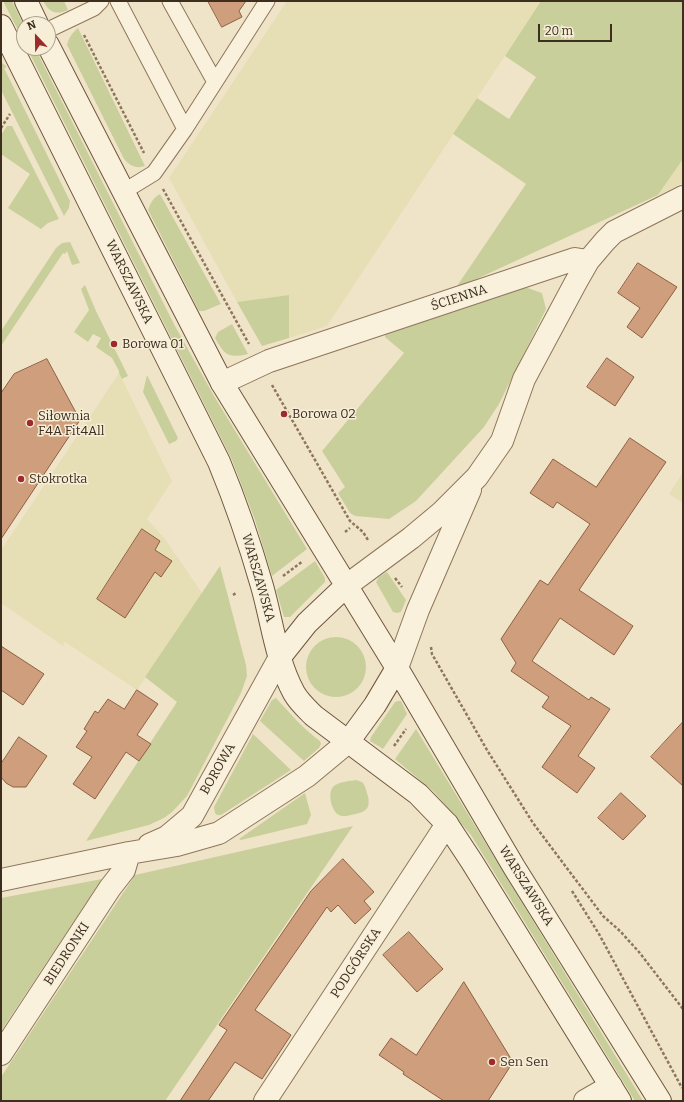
<!DOCTYPE html>
<meta charset="utf-8">
<style>
body{margin:0}
#map{position:relative;width:684px;height:1102px;overflow:hidden;background:#f0e4c8;font-family:Bitter,serif}
canvas{display:block}
.frame{position:absolute;inset:0;border:2px solid #3d2e20;pointer-events:none}
.north{position:absolute;left:16px;top:16px;width:40px;height:40px;box-sizing:border-box;background:#f7eed8;border:1px solid #ada18e;border-radius:50%;rotate:338deg;font-size:11px;font-weight:700;line-height:16px;text-align:center;color:#3d2e20}
.north::after{content:'';display:block;margin:auto;width:14px;height:18px;background:#9e2a2b;clip-path:polygon(50% 0,100% 100%,50% 72%,0 100%)}
.scale{position:absolute;left:538px;top:24px;width:74px;height:18px;box-sizing:border-box;border:2px solid #3d2e20;border-top:0;padding-left:5px;font-size:12px;line-height:14px;white-space:nowrap;color:#3d2e20;-webkit-text-stroke:3px #f7eed8;paint-order:stroke}
</style>
<div id="map">
<canvas width="684" height="1102"></canvas>
<div class="frame"></div>
<div class="north">N</div>
<div class="scale">20 m</div>
</div>
<script>
const ctx = document.querySelector('canvas').getContext('2d');
ctx.lineJoin = 'round';
function fill(path, color) {
  ctx.fillStyle = color;
  ctx.fill(path, 'evenodd');
}
function stroke(path, color, width, dash) {
  ctx.strokeStyle = color;
  ctx.lineWidth = width;
  ctx.lineCap = dash ? 'butt' : 'round';
  ctx.setLineDash(dash || []);
  ctx.stroke(path);
}
function drawText(font, color, halo, rows, align = 'center') {
  ctx.font = font + ' Bitter,serif';
  ctx.lineWidth = 3;
  ctx.setLineDash([]);
  ctx.textBaseline = 'middle';
  ctx.strokeStyle = halo;
  ctx.fillStyle = color;
  for (const [text, x, y, turn = 0] of rows) {
    ctx.save();
    ctx.translate(x, y);
    ctx.rotate((+turn || 0) * Math.PI / 180);
    ctx.textAlign = isNaN(turn) ? turn : align;
    if (halo) ctx.strokeText(text, 0, 0);
    ctx.fillText(text, 0, 0);
    ctx.restore();
  }
}
fill(new Path2D(`
 M 287,1 L 541,1 L 327,326 L 289,338 L 289,295 L 237,302 L 169,178 Z
 M 683,159 L 683,183 L 658,195 Z
 M 119,373 L 172,481 L 147,519 L 165,539 L 202,593 L 137,690 L 65,642 L 63,646 L 1,603 L 1,550 Z
 M 683,472 L 683,503 L 669,494 Z`), '#e6deb5');
fill(new Path2D(`
 M 3,1 L 12,1 L 24,26 L 24,42 Z
 M 43,1 L 64,1 L 68,10 C 56,15 50,13 43,1 Z
 M 541,1 L 683,1 L 683,159 L 658,195 L 455,289 L 526,184 L 453,134 L 477,98 L 509,119 L 536,77 L 505,56 Z
 M 78,28 L 145,166 C 136,169 130,166 124,159 L 67,45 C 69,37 72,33 78,28 Z
 M 27,48 L 35,48 L 175,326 L 214,396 L 307,549 L 272,576 L 255,520 L 232,460 Z
 M 1,62 L 7,67 L 4,68 L 70,201 L 69,208 L 64,216 L 1,90 Z
 M 7,126 L 12,126 L 59,219 L 48,223 L 41,229 L 8,208 L 30,174 L 1,154 L 1,135 Z
 M 160,194 L 221,304 L 204,311 L 199,311 L 148,210 C 151,202 153,198 160,194 Z
 M 70,242 L 80,263 L 72,265 L 67,251 L 65,254 L 63,253 L 1,346 L 1,331 L 56,248 L 62,243 Z
 M 85,285 L 96,311 L 128,376 L 122,379 L 119,373 L 119,371 L 112,358 L 96,347 L 101,338 L 93,334 L 88,342 L 74,332 L 89,310 L 81,289 Z
 M 522,286 L 542,293 L 546,309 L 499,404 L 484,427 L 416,501 L 389,519 L 355,516 L 350,513 L 338,493 L 345,487 L 322,451 L 404,353 L 385,337 L 385,332 Z
 M 289,295 L 289,338 L 262,346 L 237,302 Z
 M 232,324 L 248,354 C 228,359 224,354 215,338 L 218,332 Z
 M 147,375 L 178,438 L 176,441 L 169,444 L 143,392 Z
 M 315,561 L 325,578 L 325,582 L 290,617 L 284,617 L 276,590 Z
 M 220,566 L 246,665 L 247,676 L 241,693 L 187,796 L 172,812 L 164,818 L 149,825 L 86,841 L 177,702 L 145,677 Z
 M 387,572 L 406,600 L 401,612 L 397,613 L 393,612 L 376,582 L 379,577 Z
 M306 667a30 30 0 1 1 60 0a30 30 0 1 1-60 0Z
 M 276,698 C 290,713 303,729 320,741 L 321,744 L 319,748 L 304,761 L 260,721 L 272,700 Z
 M 398,701 L 401,701 L 407,714 L 383,749 L 370,741 L 371,737 L 395,702 Z
 M 416,729 L 643,1101 L 635,1101 L 471,835 L 434,792 L 395,759 Z
 M 253,734 L 291,770 L 221,815 L 217,815 L 215,813 L 214,807 Z
 M 356,780 L 362,782 C 366,786 366,791 368,796 C 371,811 364,812 351,815 C 347,816 343,817 339,815 C 332,812 327,794 333,787 C 337,782 350,781 356,780 Z
 M 305,793 L 311,815 L 307,824 L 241,840 L 239,839 Z
 M 353,826 L 165,1101 L 1,1101 L 1,1077 L 135,875 Z
 M 102,879 L 1,1031 L 1,898 Z`), '#c9cf9b');
const building = new Path2D(`
 M 208,1 L 246,1 L 239,11 L 242,17 L 222,27 Z
 M 638,263 L 677,287 L 642,338 L 627,327 L 640,308 L 618,293 Z
 M 607,358 L 634,377 L 615,406 L 587,387 Z
 M 47,359 L 80,420 L 1,539 L 1,393 L 14,374 Z
 M 630,438 L 666,462 L 579,590 L 633,626 L 614,655 L 560,618 L 532,661 L 589,700 L 591,697 L 610,709 L 578,756 L 595,768 L 577,793 L 542,767 L 571,726 L 542,707 L 549,697 L 511,671 L 516,663 L 501,639 L 540,580 L 548,585 L 590,524 L 557,502 L 553,508 L 530,493 L 553,459 L 596,487 Z
 M 142,529 L 160,541 L 155,550 L 172,561 L 161,577 L 155,572 L 125,618 L 97,599 Z
 M 1,646 L 44,674 L 23,705 L 1,690 Z
 M 137,690 L 158,704 L 137,735 L 151,744 L 139,761 L 126,752 L 95,799 L 73,784 L 92,757 L 76,747 L 87,731 L 84,729 L 95,711 L 98,713 L 108,699 L 124,709 Z
 M 683,722 L 683,786 L 651,757 Z
 M 19,737 L 47,756 L 26,787 L 13,787 L 6,783 L 1,777 L 1,764 Z
 M 621,793 L 646,816 L 623,840 L 598,818 Z
 M 343,859 L 374,892 L 364,901 L 371,909 L 355,924 L 338,905 L 331,912 L 327,907 L 255,1010 L 291,1035 L 262,1079 L 235,1062 L 208,1101 L 180,1101 L 227,1030 L 219,1025 L 311,891 Z
 M 409,932 L 443,969 L 417,992 L 383,955 Z
 M 464,982 L 513,1062 L 488,1101 L 444,1101 L 403,1074 L 404,1072 L 379,1055 L 391,1038 L 416,1055 Z`);
fill(building, '#cf9f7d');
stroke(building, '#8d5f41', 1);
const service = new Path2D(`
 M 118,1 L 185,129 L 267,1
 M 170,1 L 215,82
 M 48,30 L 94,8 L 101,1
 M 123,192 L 154,173 L 185,129`);
const minor = new Path2D(`
 M 222,383 L 269,361 L 575,259 L 588,261
 M 346,586 L 411,538 L 441,513 L 477,477 L 502,441 L 524,379 L 576,282 L 588,261 L 605,241 L 614,232 L 683,197
 M 397,668 L 418,610 L 470,490
 M 149,845 L 167,837 L 192,816 L 280,657
 M 1,880 L 129,853 L 177,845 L 219,833 L 307,776 L 348,742
 M 1,1054 L 110,888 L 124,870 L 129,853
 M 265,1101 L 447,824
 M 585,1101 L 611,1086`);
const secondary = new Path2D(`
 M 26,1 L 37,24
 M 1,26 L 219,462 C 236,503 250,544 262,586 C 272,621 276,660 294,693 C 299,702 307,709 314,716 L 418,794 L 447,824 L 472,862 L 620,1101
 M 48,45 L 222,383 L 397,668 L 514,867 L 660,1101
 M 280,657 L 307,623 L 346,586
 M 348,742 L 375,705 L 397,668`);
stroke(service, '#8d765c', 17);
stroke(minor, '#8d765c', 24);
stroke(secondary, '#6f573f', 24);
stroke(new Path2D(`
 M 84,35 L 144,153
 M 1,128 L 10,114
 M 163,189 L 249,344
 M 272,385 L 350,521 L 363,532 L 368,540
 M 345,532 L 350,528
 M 283,576 L 303,561
 M 395,578 L 402,587
 M 233,595 L 236,593
 M 431,647 L 432,654 L 487,750 L 533,823 L 603,916 L 620,931 L 639,952 L 683,1009
 M 394,746 L 406,729
 M 572,891 L 599,934 L 682,1088`), '#8d765c', 2.5, [3, 2]);
stroke(service, '#faf1dc', 15);
stroke(minor, '#faf1dc', 22);
stroke(secondary, '#faf1dc', 22);
for (const [x, y, r, color] of [
 [114,344,4,"#9e2a2b"],
 [284,414,4,"#9e2a2b"],
 [30,423,4,"#9e2a2b"],
 [21,479,4,"#9e2a2b"],
 [492,1062,4,"#9e2a2b"]
]) {
  const dot = new Path2D();
  dot.arc(x, y, r, 0, 2 * Math.PI);
  ctx.fillStyle = color;
  ctx.fill(dot);
  stroke(dot, '#f7eed8', 1.5);
}
drawText('13px', '#3d2e20', '#f7eed8', [
 ["WARSZAWSKA",129,282,64],
 ["ŚCIENNA",459,298,-18],
 ["WARSZAWSKA",258,578,74],
 ["BOROWA",218,769,-60],
 ["WARSZAWSKA",526,886,58],
 ["BIEDRONKI",67,954,-57],
 ["PODGÓRSKA",356,963,-57]
]);
drawText('13px', '#3d2e20', '#f7eed8', [
 ["Borowa 01",122,344],
 ["Borowa 02",292,414],
 ["Siłownia",38,416],
 ["F4A Fit4All",38,431],
 ["Stokrotka",29,479],
 ["Sen Sen",500,1062]
], 'left');
</script>
